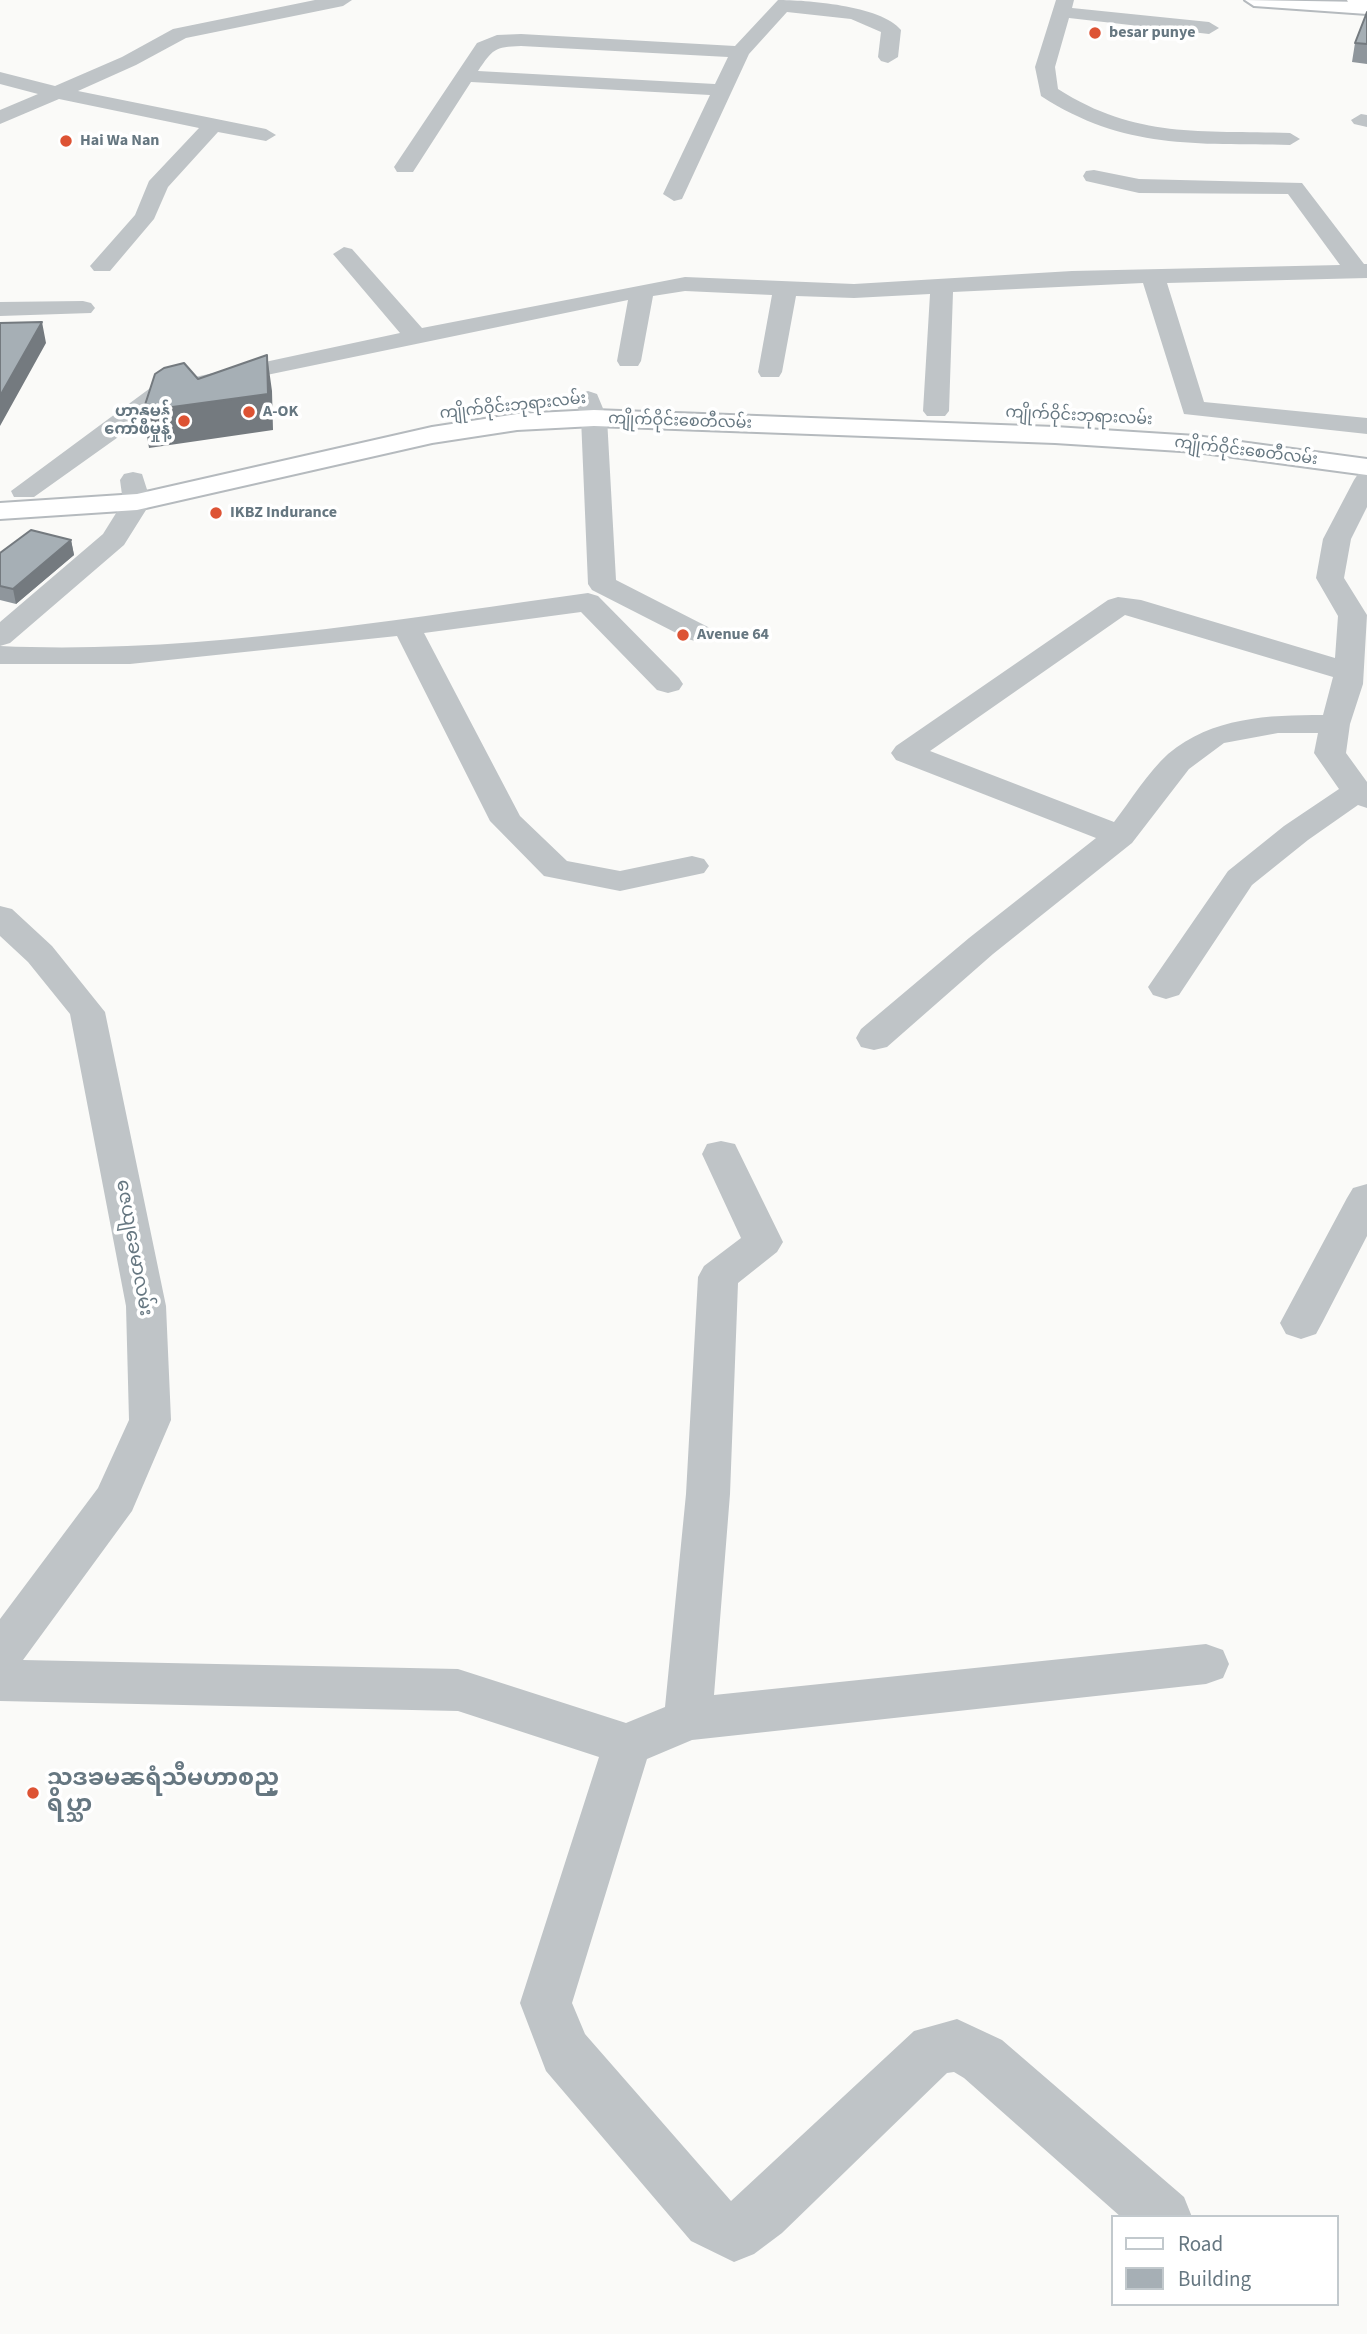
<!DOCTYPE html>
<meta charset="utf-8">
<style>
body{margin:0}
#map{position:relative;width:1367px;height:2334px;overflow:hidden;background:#fafaf8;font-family:"Source Sans 3",sans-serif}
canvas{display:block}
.legend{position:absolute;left:1111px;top:2215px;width:228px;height:91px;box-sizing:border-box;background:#fff;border:2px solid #c2c9cd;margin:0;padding:9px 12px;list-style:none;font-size:21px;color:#667781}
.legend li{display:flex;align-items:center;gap:14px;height:35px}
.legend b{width:35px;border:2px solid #c2c9cd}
</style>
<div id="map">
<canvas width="1367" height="2334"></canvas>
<ul class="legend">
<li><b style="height:9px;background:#fff"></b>Road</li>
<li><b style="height:19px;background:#a6afb5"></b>Building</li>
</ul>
</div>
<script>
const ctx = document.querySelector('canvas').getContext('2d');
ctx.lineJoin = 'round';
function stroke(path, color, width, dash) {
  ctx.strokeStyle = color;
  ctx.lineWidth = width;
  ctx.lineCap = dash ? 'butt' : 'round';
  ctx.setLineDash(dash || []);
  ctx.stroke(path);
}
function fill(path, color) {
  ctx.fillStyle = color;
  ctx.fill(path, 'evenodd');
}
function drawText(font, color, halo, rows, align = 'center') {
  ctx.font = font + ' "Source Sans 3","Noto Sans Myanmar",sans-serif';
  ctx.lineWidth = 7;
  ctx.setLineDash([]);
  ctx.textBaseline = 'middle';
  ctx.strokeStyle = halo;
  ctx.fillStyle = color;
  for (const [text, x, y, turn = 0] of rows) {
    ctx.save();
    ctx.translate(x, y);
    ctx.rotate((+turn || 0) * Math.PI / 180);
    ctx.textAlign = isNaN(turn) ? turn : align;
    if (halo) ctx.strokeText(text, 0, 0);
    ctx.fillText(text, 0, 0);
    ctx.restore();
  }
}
const major = new Path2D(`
 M 1245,0 L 1367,2 L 1367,14 L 1254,6 Z
 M 594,410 L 1055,427 L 1196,436 L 1367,459 L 1367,475 L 1196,452 L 1055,443 L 594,426 L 517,430 L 432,443 L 137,510 L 0,519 L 0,503 L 137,494 L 432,427 L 517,414 Z`);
const highway = new Path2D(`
 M 1347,0 L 1367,0 L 1367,7 L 1349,4 Z`);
stroke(major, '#b5babe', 4);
stroke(highway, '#b5b9bc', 4);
fill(new Path2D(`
 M 315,0 L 352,0 L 343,6 L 186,38 L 136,65 L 78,91 L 266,129 L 276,135 L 266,141 L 218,132 L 168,187 L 154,219 L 110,271 L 94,271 L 90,266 L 135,215 L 149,181 L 199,128 L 59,99 L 0,124 L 0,110 L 38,94 L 0,84 L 0,72 L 55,86 L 122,57 L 173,29 Z
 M 778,0 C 804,0 881,5 901,30 L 898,57 L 888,63 L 881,61 L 878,57 L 881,32 L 851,19 L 787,12 L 749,54 L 682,199 L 674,201 L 663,194 L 710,95 L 471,82 L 413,172 L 397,172 L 394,167 L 477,43 L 497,35 L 521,34 L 735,46 ZM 521,46 L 728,57 L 715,84 L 478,71 C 493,49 494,47 521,46 Z
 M 1056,0 L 1074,0 L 1072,8 L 1209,22 L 1219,28 L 1209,34 L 1069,18 L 1055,67 L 1058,89 C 1136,139 1201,130 1290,133 L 1300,139 L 1290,145 C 1196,143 1124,150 1041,96 L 1035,67 Z
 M 1361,114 L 1367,115 L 1367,127 L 1354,124 L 1351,120 Z
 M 1094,170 L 1139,179 L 1302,183 L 1364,264 L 1367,264 L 1367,278 L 1167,283 L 1204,402 L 1367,418 L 1367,434 L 1184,414 L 1143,283 L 953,292 L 949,411 L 945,416 L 927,416 L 923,411 L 930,294 L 854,298 L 796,296 L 782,372 L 779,377 L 761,377 L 758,372 L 772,295 L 685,291 L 653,296 L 641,361 L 638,366 L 620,366 L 617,361 L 628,300 L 180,393 L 34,497 L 14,497 L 11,491 L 153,386 L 400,333 L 333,254 L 344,247 L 352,249 L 422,328 L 685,277 L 854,284 L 1072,271 L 1340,265 L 1288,194 L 1139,193 L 1086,181 L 1083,176 L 1086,171 Z
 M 83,301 L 91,303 L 95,308 L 91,313 L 0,316 L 0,302 Z
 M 588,391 L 597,394 L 607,418 L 616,580 L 708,627 L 713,633 L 708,639 L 698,642 L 688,639 L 592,590 L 588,584 L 581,418 L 575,399 L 579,394 Z
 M 133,472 L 142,474 L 151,502 L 124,545 L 10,643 L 0,646 L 0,622 L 103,534 L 123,502 L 120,480 L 124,474 Z
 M 1367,472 L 1367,507 L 1351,539 L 1344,578 L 1367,615 L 1363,684 L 1350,724 L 1346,753 L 1367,782 L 1367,808 L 1358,805 L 1308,840 L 1252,885 L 1179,995 L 1166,999 L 1153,995 L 1148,987 L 1228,871 L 1284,826 L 1339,789 L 1314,753 L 1318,733 L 1278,733 L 1224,743 L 1189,769 L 1132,843 L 993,954 L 887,1047 L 874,1050 L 861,1047 L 856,1038 L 861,1029 L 969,938 L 1096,838 L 896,760 L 891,753 L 896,746 L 1108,600 L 1118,597 L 1141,600 L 1335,658 L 1338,616 L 1316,578 L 1323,539 L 1354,480 L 1358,474 ZM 1125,615 L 1333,677 L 1323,715 C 1268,715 1212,717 1168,754 C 1148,772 1131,800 1114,822 L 930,751 Z
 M 588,593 L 598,596 L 679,678 L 683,684 L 679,690 L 668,693 L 657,690 L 581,612 L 424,633 L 520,816 L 567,861 L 620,871 L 692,856 L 704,859 L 709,866 L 704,873 L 620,891 L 544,876 L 490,821 L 397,636 L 130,664 L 0,664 L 0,646 C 191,655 398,619 588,593 Z
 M 0,906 L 12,909 L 52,946 L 105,1012 L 166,1306 L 171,1420 L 132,1511 L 23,1660 L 458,1669 L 626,1723 L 665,1707 L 686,1494 L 698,1277 L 704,1266 L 741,1238 L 702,1154 L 707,1144 L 721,1141 L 735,1144 L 783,1242 L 777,1252 L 738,1283 L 730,1494 L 714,1695 L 1206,1644 L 1223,1650 L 1229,1664 L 1223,1678 L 1206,1684 L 692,1740 L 647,1759 L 572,2003 L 585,2034 L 731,2201 L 914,2031 L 957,2019 L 1002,2040 L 1184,2197 L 1192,2217 L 1121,2217 L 964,2078 L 954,2072 L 947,2073 L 782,2233 L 754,2254 L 734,2262 L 691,2241 L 546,2071 L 520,2003 L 599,1757 L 458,1711 L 0,1701 L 0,1619 L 98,1488 L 129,1420 L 126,1306 L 70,1014 L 28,962 L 0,936 Z
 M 1367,1184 L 1367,1236 L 1322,1323 L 1316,1334 L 1301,1339 L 1286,1334 L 1280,1323 L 1347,1198 L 1353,1188 Z`), '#bfc4c7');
fill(major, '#fff');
fill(highway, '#fff');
fill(new Path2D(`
 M 1367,12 L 1367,64 L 1352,62 L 1355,43 Z
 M 71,540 L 74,555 L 16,604 L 0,600 L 0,553 Z`), '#8f969c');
fill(new Path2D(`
 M 42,322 L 46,343 L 0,426 L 0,396 Z
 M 267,355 L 272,391 L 273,430 L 149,448 L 143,411 Z
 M 71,540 L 74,555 L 16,604 L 13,589 Z`), '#747a7f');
const building = new Path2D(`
 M 1367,12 L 1367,44 L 1355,43 Z
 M 42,322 L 0,396 L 0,323 Z
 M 267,355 L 268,394 L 143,411 L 155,374 L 164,368 L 184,363 L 198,379 Z
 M 31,530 L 71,540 L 13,589 L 0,586 L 0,553 Z`);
fill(building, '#a6afb5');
stroke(building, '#747a7f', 2);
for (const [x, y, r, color] of [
 [1095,33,7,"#dd5334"],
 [66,141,7,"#dd5334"],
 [249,412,7,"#dd5334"],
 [184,421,7,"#dd5334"],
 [216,513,7,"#dd5334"],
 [683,635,7,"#dd5334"],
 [33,1793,7,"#dd5334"]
]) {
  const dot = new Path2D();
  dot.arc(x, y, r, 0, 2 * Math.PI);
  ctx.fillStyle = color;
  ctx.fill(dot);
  stroke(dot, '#fff', 2.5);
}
drawText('bold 16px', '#667781', '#fff', [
 ["besar punye",1109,33],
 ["Hai Wa Nan",80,141],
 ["ဟာနုမန်",170,412,"right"],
 ["ကော်ဖီမှုန့်",170,430,"right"],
 ["A-OK",263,412],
 ["IKBZ Indurance",230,513],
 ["Avenue 64",697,635]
], 'left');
drawText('16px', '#667781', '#fff', [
 ["ကျိုက်ဝိုင်းဘုရားလမ်း",513,407,-6],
 ["ကျိုက်ဝိုင်းဘုရားလမ်း",1079,417,3],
 ["ကျိုက်ဝိုင်းစေတီလမ်း",680,422,2],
 ["ကျိုက်ဝိုင်းစေတီလမ်း",1246,452,7]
]);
drawText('19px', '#667781', '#fff', [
 ["ဇေယျခေမာလမ်း",133,1248,80]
]);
drawText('bold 23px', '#667781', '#fff', [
 ["သဒၶမၼရံသီမဟာစည္",47,1780],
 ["ရိပ္သာ",47,1806]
], 'left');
</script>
